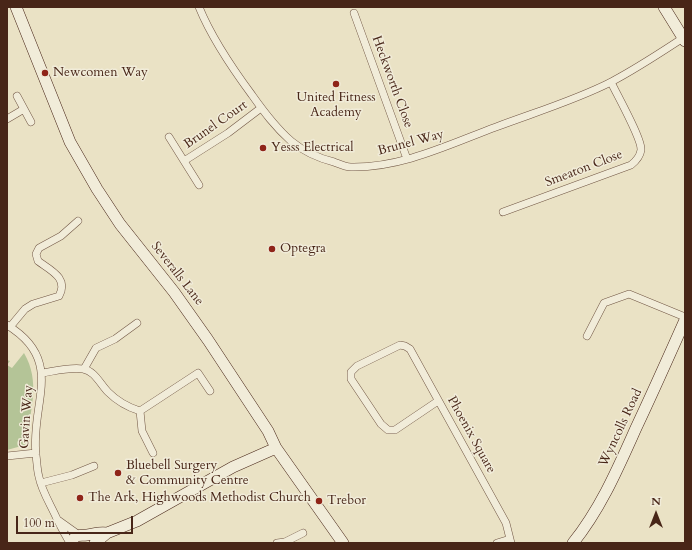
<!DOCTYPE html>
<style>
body{margin:0}
#map{position:relative;width:692px;height:550px;overflow:hidden;background:#eae2c5;font-family:Cardo,serif}
canvas{display:block}
.frame{position:absolute;inset:0;border:8px solid #482618;pointer-events:none}
.north{position:absolute;left:636px;top:494px;width:40px;height:40px;-webkit-text-stroke:3px #f1ecd9;paint-order:stroke;rotate:0deg;font-size:11px;font-weight:700;line-height:16px;text-align:center;color:#482618}
.north::after{content:'';display:block;margin:auto;width:14px;height:18px;background:#482618;clip-path:polygon(50% 0,100% 100%,50% 72%,0 100%)}
.scale{position:absolute;left:16px;top:516px;width:117px;height:18px;box-sizing:border-box;border:2px solid #482618;border-top:0;padding-left:5px;font-size:12px;line-height:14px;white-space:nowrap;color:#482618;-webkit-text-stroke:3px #f1ecd9;paint-order:stroke}
</style>
<div id="map">
<canvas width="692" height="550"></canvas>
<div class="frame"></div>
<div class="north">N</div>
<div class="scale">100 m</div>
</div>
<script>
const ctx = document.querySelector('canvas').getContext('2d');
ctx.lineJoin = 'round';
function fill(path, color) {
  ctx.fillStyle = color;
  ctx.fill(path, 'evenodd');
}
function stroke(path, color, width, dash) {
  ctx.strokeStyle = color;
  ctx.lineWidth = width;
  ctx.lineCap = dash ? 'butt' : 'round';
  ctx.setLineDash(dash || []);
  ctx.stroke(path);
}
function drawText(font, color, halo, rows, align = 'center') {
  ctx.font = font + ' Cardo,serif';
  ctx.lineWidth = 3;
  ctx.setLineDash([]);
  ctx.textBaseline = 'middle';
  ctx.strokeStyle = halo;
  ctx.fillStyle = color;
  for (const [text, x, y, turn = 0] of rows) {
    ctx.save();
    ctx.translate(x, y);
    ctx.rotate((+turn || 0) * Math.PI / 180);
    ctx.textAlign = isNaN(turn) ? turn : align;
    if (halo) ctx.strokeText(text, 0, 0);
    ctx.fillText(text, 0, 0);
    ctx.restore();
  }
}
fill(new Path2D(`
 M 24,353 C 41,382 30,410 27,440 L 25,445 L 7,450 L 7,360 L 10,361 L 7,365 L 12,368 Z`), '#b4c497');
const street = new Path2D(`
 M 199,7 C 212,39 232,68 252,95 C 264,112 275,127 291,141 C 303,151 318,158 334,162 C 339,164 345,167 351,167 C 402,168 450,144 496,127 C 533,113 576,100 611,82 C 636,69 660,53 683,38
 M 354,13 L 407,159
 M 17,96 L 24,109
 M 7,119 L 24,109 L 31,122
 M 169,137 L 184,161
 M 199,185 L 184,161 L 228,133 L 261,108
 M 503,212 L 631,165 C 636,161 640,157 641,150 C 642,139 617,95 611,82
 M 7,325 C 66,361 30,403 36,455 C 37,462 37,470 39,477 C 42,492 51,505 57,519 C 61,527 65,535 70,543
 M 10,327 L 25,309 L 33,304 L 59,296 C 69,278 50,270 38,261 L 36,254 L 39,248 L 61,236 L 78,221
 M 587,336 L 604,303 L 629,294 L 685,317
 M 84,369 L 96,348 L 115,339 L 137,323
 M 42,373 C 55,371 70,367 83,369 C 95,371 100,384 108,392 C 118,402 127,407 140,411 L 198,373 L 210,391
 M 438,401 L 395,430 L 388,430 L 381,424 L 351,379 L 351,372 L 357,366 L 400,345 L 405,346 L 410,349 L 506,523 L 511,543
 M 140,411 L 142,431 L 153,453
 M 7,456 L 36,453
 M 41,483 L 72,475 L 94,466
 M 58,520 L 79,535
 M 277,543 L 285,542 L 303,533
 M 497,543 L 510,539`);
const secondary = new Path2D(`
 M 16,7 L 70,142 L 97,189 L 120,224 L 174,292 L 208,340 L 268,431 L 276,448 L 343,543
 M 664,7 L 685,41
 M 71,543 C 76,533 79,536 87,535 C 96,534 97,532 107,533
 M 95,543 L 107,533 L 137,521 L 233,467 L 276,448
 M 573,543 C 601,508 618,468 636,428 C 653,392 669,356 685,320`);
stroke(street, '#705543', 8);
stroke(secondary, '#482618', 12);
stroke(street, '#f1ecd9', 7);
stroke(secondary, '#f1ecd9', 11);
for (const [x, y, r, color] of [
 [45,73,4,"#8f2418"],
 [336,84,4,"#8f2418"],
 [263,148,4,"#8f2418"],
 [272,249,4,"#8f2418"],
 [118,473,4,"#8f2418"],
 [80,498,4,"#8f2418"],
 [319,501,4,"#8f2418"]
]) {
  const dot = new Path2D();
  dot.arc(x, y, r, 0, 2 * Math.PI);
  ctx.fillStyle = color;
  ctx.fill(dot);
  stroke(dot, '#f1ecd9', 1.5);
}
drawText('13px', '#482618', '#f1ecd9', [
 ["Newcomen Way",53,73],
 ["United Fitness",336,98,"center"],
 ["Academy",336,113,"center"],
 ["Yesss Electrical",271,148],
 ["Optegra",280,249],
 ["Bluebell Surgery",126,466],
 ["& Community Centre",126,481],
 ["The Ark, Highwoods Methodist Church",88,498],
 ["Trebor",327,501]
], 'left');
drawText('13px', '#482618', '#f1ecd9', [
 ["Heckworth Close",392,82,70],
 ["Brunel Court",216,125,-35],
 ["Brunel Way",411,143,-15],
 ["Smeaton Close",584,169,-21],
 ["Severalls Lane",177,274,52],
 ["Gavin Way",27,417,-86],
 ["Wyncolls Road",621,428,-65],
 ["Phoenix Square",471,435,61]
]);
</script>
